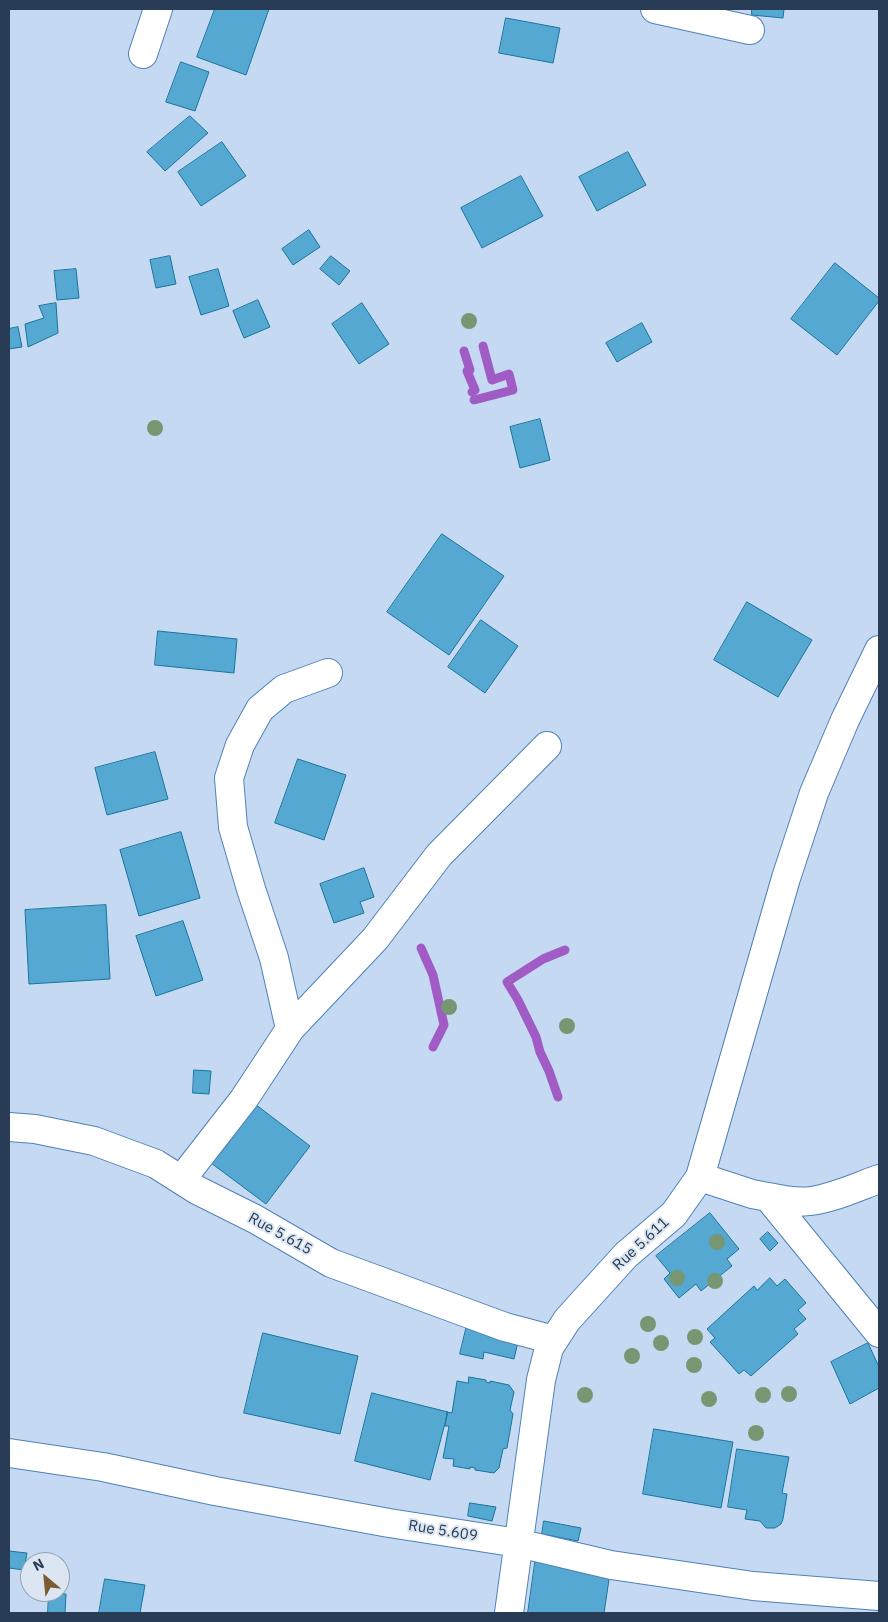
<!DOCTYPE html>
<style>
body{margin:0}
#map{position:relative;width:888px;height:1622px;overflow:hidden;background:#c5daf2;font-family:"IBM Plex Sans",sans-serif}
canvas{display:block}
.frame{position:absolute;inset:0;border:10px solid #283d55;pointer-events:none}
.north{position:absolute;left:20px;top:1552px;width:50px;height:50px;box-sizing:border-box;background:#dce6f2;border:1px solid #94a2b3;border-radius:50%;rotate:332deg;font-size:14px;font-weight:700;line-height:20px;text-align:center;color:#283d55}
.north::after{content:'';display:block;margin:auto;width:18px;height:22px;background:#7b5b31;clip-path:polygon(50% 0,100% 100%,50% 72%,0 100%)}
</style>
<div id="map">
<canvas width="888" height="1622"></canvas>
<div class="frame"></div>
<div class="north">N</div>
</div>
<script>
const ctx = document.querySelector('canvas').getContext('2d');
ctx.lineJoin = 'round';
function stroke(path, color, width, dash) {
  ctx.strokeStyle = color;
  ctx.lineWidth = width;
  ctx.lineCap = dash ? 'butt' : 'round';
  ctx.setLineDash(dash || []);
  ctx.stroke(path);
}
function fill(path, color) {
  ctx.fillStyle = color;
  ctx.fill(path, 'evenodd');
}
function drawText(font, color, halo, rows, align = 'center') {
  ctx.font = font + ' "IBM Plex Sans",sans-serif';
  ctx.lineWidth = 4;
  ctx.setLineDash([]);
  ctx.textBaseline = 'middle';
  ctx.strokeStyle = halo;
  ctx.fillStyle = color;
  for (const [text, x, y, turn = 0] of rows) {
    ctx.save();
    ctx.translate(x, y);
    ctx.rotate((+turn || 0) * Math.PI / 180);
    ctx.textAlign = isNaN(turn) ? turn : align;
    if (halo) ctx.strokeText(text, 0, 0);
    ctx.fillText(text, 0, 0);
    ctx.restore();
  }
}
stroke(new Path2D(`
 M 464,351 L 470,370 L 467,371 L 475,390 L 472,392
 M 474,400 L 513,390 L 509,374 L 492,380 L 483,346
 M 421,948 L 433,975 L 444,1025 L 433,1047
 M 558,1097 L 549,1071 L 540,1052 L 536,1037 L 518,1000 L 507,982 L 543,959 L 565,950`), '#a05bc5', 9);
const building = new Path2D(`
 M 215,9 L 269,9 L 246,75 L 197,57 Z
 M 752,9 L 784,9 L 783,18 L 752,15 Z
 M 506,18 L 560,28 L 553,63 L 499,53 Z
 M 181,62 L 209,72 L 195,111 L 166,102 Z
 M 190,116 L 208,133 L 165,171 L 147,152 Z
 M 222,142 L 246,176 L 201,206 L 178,172 Z
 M 628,152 L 646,185 L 597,211 L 579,177 Z
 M 521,176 L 543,216 L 482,248 L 461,208 Z
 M 309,230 L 320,247 L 293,265 L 282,249 Z
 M 170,256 L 176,284 L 156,288 L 150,260 Z
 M 331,256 L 350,271 L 339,285 L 320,269 Z
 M 835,263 L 879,298 L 879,301 L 837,355 L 791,319 Z
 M 76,269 L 79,298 L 57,300 L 54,271 Z
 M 218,269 L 229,306 L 201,315 L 189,277 Z
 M 258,300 L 270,327 L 244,338 L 233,311 Z
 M 56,303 L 58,333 L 28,347 L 25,324 L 44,318 L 39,306 Z
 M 362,303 L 389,344 L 359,364 L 332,324 Z
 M 642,323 L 652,342 L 617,362 L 606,343 Z
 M 18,327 L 22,347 L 9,349 L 9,329 Z
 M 540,419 L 550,460 L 520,468 L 510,427 Z
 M 442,534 L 504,576 L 449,655 L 387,612 Z
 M 747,602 L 812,640 L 778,697 L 714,660 Z
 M 481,620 L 518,646 L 485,693 L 448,667 Z
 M 158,631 L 237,639 L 234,673 L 155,665 Z
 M 155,752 L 168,799 L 107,815 L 95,768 Z
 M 298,759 L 346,775 L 324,840 L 275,823 Z
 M 181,832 L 200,898 L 139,916 L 120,850 Z
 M 364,868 L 374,897 L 360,902 L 364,913 L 334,923 L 320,884 Z
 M 106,905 L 110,979 L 29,984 L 25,910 Z
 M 183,921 L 203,980 L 156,996 L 136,936 Z
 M 194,1070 L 211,1071 L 209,1094 L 193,1093 Z
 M 255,1104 L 310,1146 L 266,1204 L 211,1163 Z
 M 710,1213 L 739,1249 L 727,1259 L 732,1266 L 701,1291 L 696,1284 L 679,1298 L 664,1279 L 670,1273 L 656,1256 Z
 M 768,1232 L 778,1243 L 770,1251 L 760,1239 Z
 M 770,1278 L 777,1286 L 785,1279 L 806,1303 L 798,1310 L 806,1319 L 794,1329 L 798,1334 L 751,1376 L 744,1370 L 739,1374 L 710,1342 L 715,1338 L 707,1329 L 754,1286 L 757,1290 Z
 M 469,1317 L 521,1329 L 514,1359 L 484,1352 L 483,1359 L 460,1354 Z
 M 263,1333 L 358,1356 L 340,1434 L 244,1413 Z
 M 868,1343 L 879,1367 L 879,1388 L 850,1404 L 831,1362 Z
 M 469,1377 L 486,1380 L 486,1382 L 490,1383 L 490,1381 L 509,1385 L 514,1392 L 510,1410 L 513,1414 L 507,1448 L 503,1449 L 499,1468 L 494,1473 L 475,1470 L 475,1468 L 470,1467 L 470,1469 L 453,1466 L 454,1459 L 443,1458 L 449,1426 L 445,1426 L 447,1412 L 452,1413 L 457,1381 L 468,1383 Z
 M 372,1393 L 448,1412 L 430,1480 L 355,1461 Z
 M 654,1429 L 733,1442 L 721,1508 L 643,1494 Z
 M 737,1449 L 789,1457 L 782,1493 L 787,1494 L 783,1519 L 781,1524 L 775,1528 L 766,1528 L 760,1521 L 745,1519 L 747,1510 L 728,1507 Z
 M 470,1503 L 496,1507 L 492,1521 L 468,1516 Z
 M 544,1521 L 581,1528 L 578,1541 L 542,1534 Z
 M 9,1551 L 27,1553 L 24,1570 L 9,1568 Z
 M 536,1556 L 611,1566 L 604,1613 L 528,1613 Z
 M 105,1579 L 145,1585 L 140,1613 L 99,1613 Z
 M 49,1593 L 66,1594 L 65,1613 L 48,1613 Z`);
fill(building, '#55a8d1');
stroke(building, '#19749c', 1);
const minor = new Path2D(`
 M 655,9 L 750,30
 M 143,54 L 158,9
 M 290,1029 L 274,958 L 251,889 L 233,827 L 229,778 L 240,745 L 260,709 L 284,689 L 328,673
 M 9,1127 L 35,1129 L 94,1141 L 156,1164 L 197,1190 L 255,1219 L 331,1263 L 505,1327 L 554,1340
 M 700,1177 L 786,878 L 814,793 L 845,720 L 879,650
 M 181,1180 L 244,1099 L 290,1029 L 375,939 L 439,855 L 547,746
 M 768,1197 C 782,1200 797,1203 811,1201 C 834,1198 857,1187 879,1179
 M 9,1453 L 103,1467 L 215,1491 L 389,1523 L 518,1543 L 611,1565 L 753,1586 L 879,1596
 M 509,1613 L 541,1380 L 549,1348 L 567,1320 L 626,1255 L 674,1214 L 700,1177 L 752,1194 L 768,1197 L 879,1333`);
stroke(minor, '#5081b8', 30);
stroke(minor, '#fff', 28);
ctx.fillStyle = '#779772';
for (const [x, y] of [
 [469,321],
 [155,428],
 [449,1007],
 [567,1026],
 [717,1242],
 [677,1278],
 [715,1281],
 [648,1324],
 [695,1337],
 [661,1343],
 [632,1356],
 [694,1365],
 [789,1394],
 [585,1395],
 [763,1395],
 [709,1399],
 [756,1433]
]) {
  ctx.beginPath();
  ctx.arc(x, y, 8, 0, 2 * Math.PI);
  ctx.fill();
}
drawText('15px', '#283d55', '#dce6f2', [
 ["Rue 5.615",280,1234,29],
 ["Rue 5.611",641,1244,-43],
 ["Rue 5.609",443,1531,9]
]);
</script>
